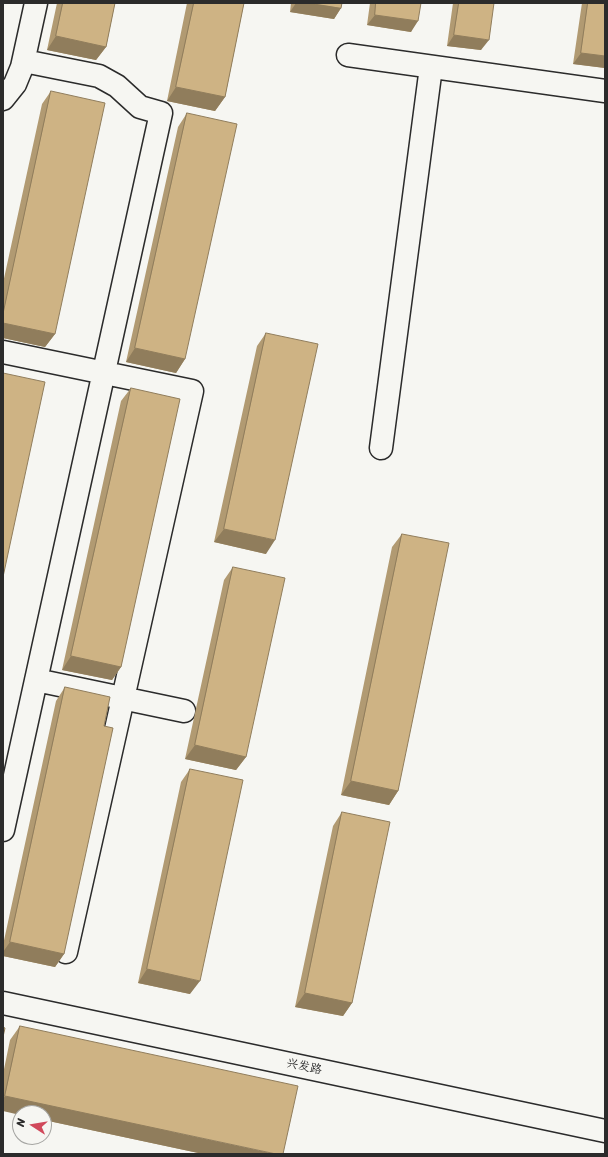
<!DOCTYPE html>
<meta charset="utf-8">
<style>
body{margin:0}
#map{position:relative;width:608px;height:1157px;overflow:hidden;background:#f6f6f2;font-family:Sriracha,sans-serif}
canvas{display:block}
.frame{position:absolute;inset:0;border:4px solid #2b2b2b;pointer-events:none}
.north{position:absolute;left:12px;top:1105px;width:40px;height:40px;box-sizing:border-box;background:#f6f6f2;border:1px solid #a5a5a2;border-radius:50%;rotate:282deg;font-size:11px;font-weight:700;line-height:16px;text-align:center;color:#2b2b2b}
.north::after{content:'';display:block;margin:auto;width:14px;height:18px;background:#d1495b;clip-path:polygon(50% 0,100% 100%,50% 72%,0 100%)}
</style>
<div id="map">
<canvas width="608" height="1157"></canvas>
<div class="frame"></div>
<div class="north">N</div>
</div>
<script>
const ctx = document.querySelector('canvas').getContext('2d');
ctx.lineJoin = 'round';
function stroke(path, color, width, dash) {
  ctx.strokeStyle = color;
  ctx.lineWidth = width;
  ctx.lineCap = dash ? 'butt' : 'round';
  ctx.setLineDash(dash || []);
  ctx.stroke(path);
}
function fill(path, color) {
  ctx.fillStyle = color;
  ctx.fill(path, 'evenodd');
}
function drawText(font, color, halo, rows, align = 'center') {
  ctx.font = font + ' Sriracha,"LXGW WenKai TC",sans-serif';
  ctx.lineWidth = 3.5;
  ctx.setLineDash([]);
  ctx.textBaseline = 'middle';
  ctx.strokeStyle = halo;
  ctx.fillStyle = color;
  for (const [text, x, y, turn = 0] of rows) {
    ctx.save();
    ctx.translate(x, y);
    ctx.rotate((+turn || 0) * Math.PI / 180);
    ctx.textAlign = isNaN(turn) ? turn : align;
    if (halo) ctx.strokeText(text, 0, 0);
    ctx.fillText(text, 0, 0);
    ctx.restore();
  }
}
const minor = new Path2D(`
 M 348,55 L 605,91
 M 3,99 L 15,84 L 22,67 L 36,3
 M 3,352 L 192,391 L 66,952
 M 381,448 L 431,67
 M 36,680 L 184,711
 M 3,830 L 161,113 L 140,107 L 117,86 L 99,76 L 24,61
 M 3,1003 L 605,1131`);
stroke(minor, '#2b2b2b', 25);
stroke(minor, '#f6f6f2', 22);
fill(new Path2D(`
 M 57,3 L 115,3 L 106,47 L 96,60 L 47,50 Z
 M 187,3 L 244,3 L 225,97 L 215,111 L 167,101 Z
 M 291,3 L 342,3 L 341,8 L 334,19 L 290,12 Z
 M 370,3 L 421,3 L 411,32 L 367,25 Z
 M 453,3 L 494,3 L 481,50 L 447,46 Z
 M 582,3 L 605,3 L 605,68 L 573,64 Z
 M 51,91 L 55,334 L 45,347 L 3,338 L 3,283 L 42,104 Z
 M 187,113 L 185,359 L 176,373 L 126,362 L 178,127 Z
 M 266,333 L 266,554 L 214,542 L 257,346 Z
 M 131,388 L 121,667 L 112,680 L 62,670 L 121,401 Z
 M 402,534 L 398,791 L 389,805 L 341,795 L 392,547 Z
 M 233,567 L 246,757 L 236,770 L 185,759 L 224,580 Z
 M 65,687 L 104,726 L 64,954 L 55,967 L 3,956 L 3,945 L 56,701 Z
 M 190,769 L 190,994 L 138,983 L 181,782 Z
 M 342,812 L 352,1003 L 343,1016 L 295,1007 L 333,826 Z
 M 20,1026 L 203,1154 L 44,1120 L 44,1113 L 3,1111 L 3,1074 L 10,1040 Z`), '#b19a72');
fill(new Path2D(`
 M 296,3 L 308,3 L 341,8 L 334,19 L 290,12 Z
 M 375,15 L 418,21 L 411,32 L 367,25 Z
 M 454,35 L 489,40 L 481,50 L 447,46 Z
 M 56,36 L 106,47 L 96,60 L 47,50 Z
 M 581,53 L 605,56 L 605,68 L 573,64 Z
 M 176,87 L 225,97 L 215,111 L 167,101 Z
 M 3,323 L 55,334 L 45,347 L 3,338 Z
 M 135,348 L 185,359 L 176,373 L 126,362 Z
 M 224,529 L 275,540 L 266,554 L 214,542 Z
 M 71,656 L 121,667 L 112,680 L 62,670 Z
 M 195,745 L 246,757 L 236,770 L 185,759 Z
 M 351,781 L 398,791 L 389,805 L 341,795 Z
 M 10,942 L 64,954 L 55,967 L 3,956 L 3,952 Z
 M 147,969 L 200,981 L 190,994 L 138,983 Z
 M 305,993 L 352,1003 L 343,1016 L 295,1007 Z
 M 5,1096 L 276,1154 L 203,1154 L 44,1120 L 44,1113 L 20,1113 L 20,1115 L 3,1111 L 3,1099 Z`), '#907d5c');
const building = new Path2D(`
 M 63,3 L 115,3 L 106,47 L 56,36 Z
 M 194,3 L 244,3 L 225,97 L 176,87 Z
 M 308,3 L 342,3 L 341,8 Z
 M 376,3 L 421,3 L 418,21 L 375,15 Z
 M 459,3 L 494,3 L 489,40 L 454,35 Z
 M 588,3 L 605,3 L 605,56 L 581,53 Z
 M 51,91 L 105,103 L 55,334 L 3,323 L 3,314 Z
 M 187,113 L 237,124 L 185,359 L 135,348 Z
 M 266,333 L 318,344 L 275,540 L 224,529 Z
 M 3,373 L 45,382 L 3,577 Z
 M 131,388 L 180,399 L 121,667 L 71,656 Z
 M 402,534 L 449,543 L 398,791 L 351,781 Z
 M 233,567 L 285,578 L 246,757 L 195,745 Z
 M 65,687 L 110,697 L 104,726 L 113,728 L 64,954 L 10,942 Z
 M 190,769 L 243,780 L 200,981 L 147,969 Z
 M 342,812 L 390,822 L 352,1003 L 305,993 Z
 M 20,1026 L 298,1086 L 283,1154 L 276,1154 L 5,1096 Z
 M 3,1027 L 5,1028 L 3,1037 Z`);
fill(building, '#ceb384');
stroke(building, '#907d5c', 1);
drawText('12px', '#2b2b2b', '#f6f6f2', [
 ["兴发路",304,1067,12]
]);
</script>
